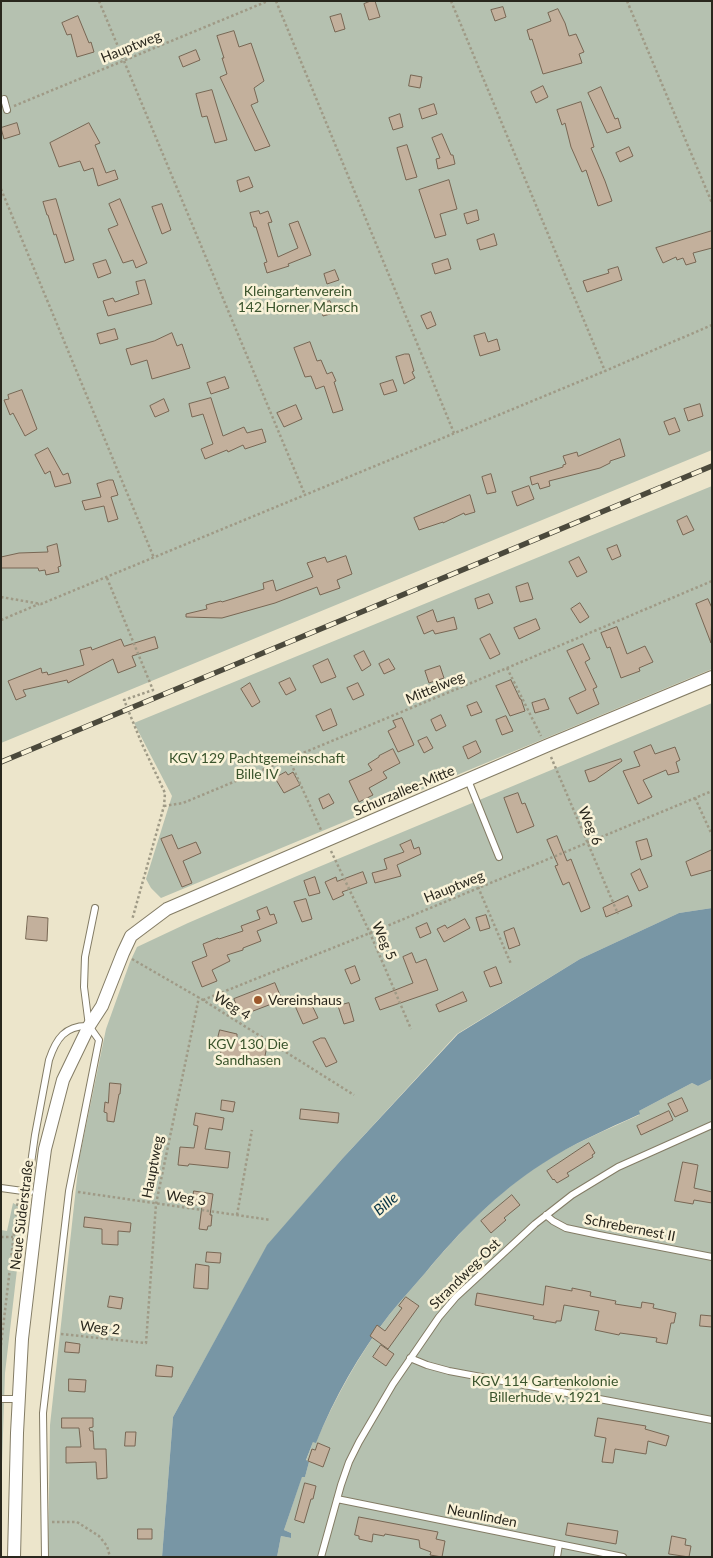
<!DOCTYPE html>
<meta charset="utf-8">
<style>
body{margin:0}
#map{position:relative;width:713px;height:1558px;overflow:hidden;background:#ece5cb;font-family:Lato,sans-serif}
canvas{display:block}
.frame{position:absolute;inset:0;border:2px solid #29271d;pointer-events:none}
</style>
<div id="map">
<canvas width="713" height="1558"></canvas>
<div class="frame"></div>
</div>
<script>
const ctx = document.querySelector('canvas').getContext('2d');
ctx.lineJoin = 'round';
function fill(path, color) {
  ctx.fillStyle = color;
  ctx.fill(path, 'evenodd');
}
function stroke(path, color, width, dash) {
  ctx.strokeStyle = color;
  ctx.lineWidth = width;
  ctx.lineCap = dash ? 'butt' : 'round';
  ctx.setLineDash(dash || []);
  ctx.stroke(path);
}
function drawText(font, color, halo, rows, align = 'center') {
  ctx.font = font + ' Lato,sans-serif';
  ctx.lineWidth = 5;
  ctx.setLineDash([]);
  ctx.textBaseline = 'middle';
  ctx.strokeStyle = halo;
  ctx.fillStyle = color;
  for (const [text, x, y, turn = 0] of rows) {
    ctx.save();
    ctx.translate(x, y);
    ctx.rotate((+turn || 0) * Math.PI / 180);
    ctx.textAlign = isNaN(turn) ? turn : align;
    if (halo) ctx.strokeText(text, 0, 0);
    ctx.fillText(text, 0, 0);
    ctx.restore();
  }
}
fill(new Path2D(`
 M 1,1 L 712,1 L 712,450 L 1,743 Z
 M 712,486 L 712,669 L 161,898 L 151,888 L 146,879 L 172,796 L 134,723 Z
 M 712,703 L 712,908 L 679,913 L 580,959 L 457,1034 L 342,1159 L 267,1246 L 173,1417 L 162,1557 L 48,1557 L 50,1425 L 79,1160 L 106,1029 L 130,962 L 137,947 L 188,923 L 297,876 Z
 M 712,1079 L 712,1557 L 277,1557 L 281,1536 L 291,1538 L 291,1533 L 284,1530 L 302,1476 L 305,1477 L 309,1462 L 306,1461 L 313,1442 L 316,1442 C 335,1398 360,1353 389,1315 C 401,1300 414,1286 426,1272 C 460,1231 497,1193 541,1164 C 571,1144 607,1130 639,1115 L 639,1111 L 692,1083 L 698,1086 Z
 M 13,1203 L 24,1209 L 5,1373 L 1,1494 L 1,1230 L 7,1231 Z`), '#b5c1b0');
fill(new Path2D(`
 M 712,908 L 712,1079 L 698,1086 L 692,1083 L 639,1111 L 640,1114 C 607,1129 572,1144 542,1164 C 497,1193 460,1231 426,1272 C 414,1286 401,1300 389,1315 C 359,1354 334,1398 316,1443 L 313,1442 L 306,1460 L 309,1462 L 305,1477 L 302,1477 L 284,1530 L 291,1533 L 291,1538 L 281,1536 L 277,1557 L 162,1557 L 173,1417 L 267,1245 L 342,1159 L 458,1034 L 580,959 L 679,913 Z`), '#7896a5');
const building = new Path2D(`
 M 371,1 L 375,1 L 380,17 L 369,20 L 364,4 Z
 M 503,7 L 506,17 L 495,21 L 491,10 Z
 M 558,9 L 565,23 L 569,36 L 576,34 L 584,52 L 579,54 L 582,63 L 543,74 L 532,39 L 530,40 L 527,30 L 551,21 L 548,13 Z
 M 341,14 L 345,29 L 335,32 L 330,17 Z
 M 78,16 L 89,43 L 91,42 L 94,52 L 77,57 L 71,34 L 67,35 L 62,23 Z
 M 234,31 L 239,47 L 251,43 L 264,81 L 254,88 L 258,102 L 251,105 L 270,146 L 255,151 L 220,77 L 227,74 L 222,58 L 224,58 L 217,36 Z
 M 196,50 L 200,60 L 183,67 L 179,57 Z
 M 411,75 L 422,77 L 420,88 L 409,86 Z
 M 543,86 L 548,97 L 536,103 L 531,92 Z
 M 601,87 L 615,119 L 618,118 L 621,128 L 607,133 L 588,93 Z
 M 212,90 L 227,140 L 215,143 L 207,116 L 202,117 L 196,94 Z
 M 581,102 L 594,147 L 591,148 L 605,181 L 612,201 L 598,206 L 586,170 L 582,172 L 571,147 L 565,123 L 562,125 L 557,110 Z
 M 434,104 L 437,114 L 422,119 L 419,109 Z
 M 400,114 L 403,127 L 393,130 L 389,118 Z
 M 17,123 L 20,134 L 4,139 L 1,128 Z
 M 89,123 L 100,143 L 95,145 L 106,173 L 115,170 L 118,179 L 98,186 L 93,168 L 84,171 L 80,161 L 59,167 L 50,143 Z
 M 442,134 L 451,155 L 453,155 L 455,164 L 438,169 L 436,159 L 440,158 L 432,138 Z
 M 407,145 L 417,177 L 406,180 L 397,148 Z
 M 629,147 L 633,156 L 620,162 L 616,153 Z
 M 249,177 L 253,187 L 240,192 L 237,181 Z
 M 449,180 L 457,209 L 440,214 L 446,235 L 435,238 L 419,190 Z
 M 56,199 L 74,260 L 65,263 L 56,234 L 54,235 L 48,215 L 47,215 L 43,202 Z
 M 120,199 L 147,263 L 136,268 L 133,260 L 123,263 L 108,229 L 118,225 L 109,204 Z
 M 162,204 L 171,230 L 162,234 L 152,207 Z
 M 477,210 L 479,220 L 467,224 L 464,214 Z
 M 259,211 L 260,214 L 268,211 L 272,222 L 268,223 L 278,257 L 298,248 L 289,224 L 298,221 L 311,255 L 288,264 L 289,266 L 267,273 L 264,263 L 267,262 L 256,227 L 254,227 L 250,213 Z
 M 712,231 L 712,248 L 693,253 L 696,262 L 686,265 L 683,258 L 677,260 L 676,257 L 663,263 L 656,248 Z
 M 494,234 L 497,245 L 480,250 L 477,240 Z
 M 448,259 L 451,269 L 435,274 L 432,264 Z
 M 106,260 L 111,273 L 98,278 L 93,264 Z
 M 618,267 L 622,280 L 587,292 L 583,281 L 609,273 L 608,270 Z
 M 335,270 L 339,280 L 327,284 L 324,274 Z
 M 145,280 L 152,304 L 108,316 L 103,301 L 113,298 L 115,302 L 139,294 L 136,282 Z
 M 330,301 L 334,313 L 323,316 L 319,304 Z
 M 431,312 L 436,325 L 427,329 L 421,316 Z
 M 115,329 L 118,339 L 100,344 L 97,334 Z
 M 172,333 L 177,346 L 182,344 L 190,368 L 152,379 L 147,360 L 131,365 L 126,349 L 154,341 Z
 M 485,333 L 488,342 L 497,339 L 500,350 L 480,356 L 474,336 Z
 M 310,342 L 317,361 L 321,360 L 327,374 L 332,372 L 336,381 L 334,382 L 343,410 L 333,413 L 324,386 L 316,389 L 311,376 L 305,377 L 294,348 Z
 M 405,354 L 409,354 L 414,371 L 412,372 L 415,378 L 404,384 L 396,357 Z
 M 225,377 L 229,388 L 211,394 L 207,383 Z
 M 393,380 L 397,391 L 384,395 L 380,384 Z
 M 22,390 L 37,429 L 25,436 L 13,413 L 10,415 L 4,400 L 9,399 L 8,395 Z
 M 211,398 L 223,436 L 244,427 L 247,433 L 262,429 L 266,442 L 245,449 L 243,445 L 228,452 L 227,450 L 205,459 L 201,449 L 213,444 L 203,414 L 192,417 L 189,404 Z
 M 164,399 L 169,411 L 155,417 L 150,406 Z
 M 700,404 L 703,416 L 688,421 L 684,409 Z
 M 296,405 L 302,419 L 284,427 L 277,413 Z
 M 675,418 L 680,431 L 669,435 L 664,422 Z
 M 620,439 L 625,456 L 610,461 L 610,463 L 600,468 L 549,481 L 550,486 L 540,489 L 538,483 L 532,485 L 530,477 L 563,467 L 563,465 L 566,464 L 563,456 L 577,452 L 578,456 Z
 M 48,448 L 63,475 L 68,473 L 71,483 L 55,487 L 50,471 L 45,474 L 35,455 Z
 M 491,474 L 496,492 L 487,494 L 482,477 Z
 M 109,480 L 113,480 L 118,495 L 111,497 L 118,519 L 108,522 L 104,506 L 85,510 L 82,501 L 101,497 L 97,484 Z
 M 529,486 L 534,499 L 517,506 L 512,492 Z
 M 470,495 L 475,512 L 465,515 L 464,513 L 443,523 L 443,522 L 419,530 L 414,518 Z
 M 687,516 L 694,530 L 683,535 L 677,521 Z
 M 57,544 L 61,566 L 58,567 L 59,572 L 46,575 L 45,570 L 39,571 L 38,568 L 1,568 L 1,557 L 19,553 L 48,552 L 47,547 Z
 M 617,545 L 621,556 L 612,560 L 607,549 Z
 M 346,556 L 352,574 L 337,580 L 340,588 L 320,595 L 317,587 L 275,603 L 222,618 L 186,617 L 186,614 L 207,609 L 206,605 L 221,601 L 222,602 L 264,589 L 263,583 L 273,580 L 276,591 L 313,577 L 307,563 L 325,557 L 327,562 Z
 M 579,557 L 587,572 L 577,577 L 569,562 Z
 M 528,583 L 533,599 L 520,602 L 516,587 Z
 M 489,594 L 493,603 L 478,609 L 475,599 Z
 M 708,599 L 712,608 L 711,643 L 696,604 Z
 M 580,603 L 589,617 L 580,623 L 571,609 Z
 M 433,610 L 437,622 L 454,617 L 457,629 L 435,634 L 433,630 L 424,634 L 417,617 Z
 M 536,619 L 540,629 L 519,639 L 514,628 Z
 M 617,627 L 627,654 L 645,646 L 653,662 L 639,668 L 640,671 L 621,678 L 610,647 L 607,648 L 601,633 Z
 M 490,634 L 500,654 L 490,659 L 480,639 Z
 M 155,637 L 158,648 L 132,656 L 136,666 L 118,673 L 113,659 L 68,683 L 67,680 L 23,690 L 26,696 L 16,700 L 8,681 L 41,668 L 42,673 L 47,672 L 48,675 L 84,665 L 80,650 L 91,647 L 92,650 L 121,639 L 124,646 Z
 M 583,644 L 590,659 L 585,662 L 597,687 L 593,689 L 599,704 L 577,714 L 569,698 L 586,690 L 567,651 Z
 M 364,651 L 371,665 L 362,671 L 354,656 Z
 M 328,659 L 336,677 L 321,683 L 313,666 Z
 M 389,659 L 395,669 L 384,674 L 379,664 Z
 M 440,666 L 444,678 L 429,683 L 425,671 Z
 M 290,678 L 296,690 L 286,695 L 279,683 Z
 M 511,680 L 520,699 L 521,699 L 525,711 L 510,716 L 496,686 Z
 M 250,683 L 260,702 L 252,707 L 241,689 Z
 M 358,683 L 364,695 L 353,700 L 347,688 Z
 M 545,699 L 549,709 L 535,713 L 532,703 Z
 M 477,702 L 482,712 L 471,716 L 467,706 Z
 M 331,709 L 337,725 L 323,731 L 316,716 Z
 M 441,715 L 446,726 L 436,731 L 431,720 Z
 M 506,716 L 513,731 L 502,735 L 496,720 Z
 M 402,718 L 414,745 L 398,752 L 388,731 L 396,727 L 393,721 Z
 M 427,737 L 433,748 L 424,753 L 418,741 Z
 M 476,741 L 481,752 L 468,759 L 463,747 Z
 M 651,745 L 655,754 L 675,747 L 680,760 L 676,762 L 679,772 L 668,775 L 666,770 L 643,780 L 652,797 L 638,804 L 623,771 L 640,766 L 634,752 Z
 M 393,749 L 400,763 L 383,772 L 387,778 L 369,788 L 373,795 L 359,802 L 349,781 L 372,770 L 368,764 L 379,757 L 379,756 Z
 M 621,759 L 622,761 L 595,780 L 589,782 L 585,771 Z
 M 286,772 L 288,775 L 293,772 L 300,785 L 284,793 L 275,778 Z
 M 518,793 L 522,804 L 525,803 L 534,826 L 517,833 L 504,798 Z
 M 329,794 L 334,803 L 323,809 L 319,799 Z
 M 172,835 L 178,849 L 196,842 L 201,853 L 183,861 L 192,883 L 182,887 L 161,839 Z
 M 557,836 L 567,861 L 571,859 L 590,908 L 581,912 L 569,882 L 563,885 L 555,866 L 558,865 L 547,840 Z
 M 647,839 L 652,856 L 641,860 L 636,842 Z
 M 411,840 L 414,849 L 419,847 L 421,854 L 397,865 L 401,876 L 375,883 L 372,873 L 387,869 L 384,859 L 404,852 L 400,845 Z
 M 712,850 L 712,870 L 691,876 L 686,862 Z
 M 640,869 L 648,887 L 639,891 L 631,874 Z
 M 363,872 L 367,883 L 342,892 L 344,895 L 333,900 L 325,882 L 336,877 L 337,881 Z
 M 315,877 L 320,893 L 309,896 L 304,881 Z
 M 628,896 L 632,906 L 606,917 L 603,908 Z
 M 306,899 L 312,919 L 302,922 L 294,902 Z
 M 267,907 L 270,915 L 274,914 L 277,923 L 257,931 L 261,941 L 243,948 L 243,950 L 227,955 L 230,961 L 212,970 L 217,981 L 202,987 L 192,962 L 207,956 L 203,944 L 218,938 L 219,939 L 243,931 L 241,926 L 260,919 L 257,911 Z
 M 486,915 L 490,928 L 480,931 L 476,918 Z
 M 28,916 L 48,918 L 47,941 L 26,939 Z
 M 465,919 L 470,928 L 444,942 L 437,929 L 445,925 L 447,928 Z
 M 427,923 L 431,933 L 420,938 L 416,928 Z
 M 514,928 L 520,945 L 509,949 L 504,932 Z
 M 412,953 L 416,963 L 426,959 L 438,990 L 380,1010 L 375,998 L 413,983 L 403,957 Z
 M 355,966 L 360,980 L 351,984 L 345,970 Z
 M 496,967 L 502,983 L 490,987 L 484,972 Z
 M 275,983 L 282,1000 L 240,1016 L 234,999 Z
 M 463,992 L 467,1001 L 439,1012 L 436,1005 Z
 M 310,1001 L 318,1018 L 303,1024 L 296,1008 Z
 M 349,1003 L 354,1021 L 344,1024 L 338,1006 Z
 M 220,1030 L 237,1034 L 237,1041 L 267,1046 L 263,1066 L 254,1065 L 254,1062 L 220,1057 L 222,1043 L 217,1042 Z
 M 321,1038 L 325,1038 L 337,1062 L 326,1067 L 313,1042 Z
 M 110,1083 L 121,1084 L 120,1094 L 119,1094 L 114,1122 L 107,1121 L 107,1113 L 104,1112 L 105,1102 L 108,1103 Z
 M 682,1098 L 688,1111 L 675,1117 L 668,1104 Z
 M 222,1100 L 235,1102 L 233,1112 L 221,1110 Z
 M 301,1109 L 339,1113 L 338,1123 L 300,1119 Z
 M 669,1111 L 673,1120 L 641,1135 L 637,1126 Z
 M 196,1113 L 224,1118 L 222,1130 L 209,1128 L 205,1149 L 230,1152 L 228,1168 L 189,1164 L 188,1166 L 178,1165 L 180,1147 L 194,1148 L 198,1126 L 194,1125 Z
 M 589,1143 L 595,1153 L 592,1155 L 593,1157 L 567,1173 L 569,1176 L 557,1183 L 554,1179 L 553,1180 L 547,1171 Z
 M 683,1162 L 698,1165 L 694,1188 L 712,1192 L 712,1203 L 694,1200 L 693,1204 L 675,1201 Z
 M 194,1191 L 213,1194 L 210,1215 L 212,1215 L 211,1226 L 208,1226 L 207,1230 L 199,1229 L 202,1206 L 192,1204 Z
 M 512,1195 L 520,1205 L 504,1218 L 506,1220 L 491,1233 L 481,1221 Z
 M 85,1217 L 131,1223 L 130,1232 L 118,1231 L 118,1245 L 102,1244 L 102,1229 L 84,1227 Z
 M 207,1252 L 221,1253 L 220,1263 L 206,1262 Z
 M 196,1264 L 209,1266 L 208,1289 L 194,1288 Z
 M 546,1286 L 572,1291 L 572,1288 L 591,1292 L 590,1296 L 616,1301 L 615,1304 L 641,1308 L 642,1302 L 654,1304 L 653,1308 L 676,1313 L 674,1323 L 671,1323 L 667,1344 L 656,1342 L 657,1338 L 620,1333 L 619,1335 L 595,1330 L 599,1311 L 564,1305 L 561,1321 L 556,1321 L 556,1323 L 533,1319 L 534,1316 L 475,1305 L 477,1293 L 543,1305 Z
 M 110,1296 L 123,1298 L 121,1309 L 108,1307 Z
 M 406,1297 L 419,1306 L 388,1349 L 370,1336 L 377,1325 L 385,1331 L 402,1308 L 399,1306 Z
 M 701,1315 L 712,1316 L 712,1327 L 700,1326 Z
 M 66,1342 L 80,1344 L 79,1353 L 65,1352 Z
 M 381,1345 L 394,1354 L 386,1366 L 373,1357 Z
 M 157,1365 L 173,1367 L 172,1377 L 156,1376 Z
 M 69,1379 L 86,1380 L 85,1392 L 69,1391 Z
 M 62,1418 L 93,1418 L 93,1427 L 89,1428 L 90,1431 L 93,1431 L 94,1449 L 106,1449 L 107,1478 L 97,1479 L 96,1462 L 66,1463 L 66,1447 L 81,1447 L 79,1428 L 62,1428 Z
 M 598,1418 L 646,1426 L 645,1429 L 669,1436 L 666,1446 L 648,1441 L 646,1454 L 615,1449 L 613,1463 L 602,1462 L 606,1438 L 595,1436 Z
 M 126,1432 L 136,1432 L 135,1446 L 125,1446 Z
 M 318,1443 L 330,1448 L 323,1467 L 308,1461 L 312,1449 L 315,1450 Z
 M 305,1483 L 316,1486 L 313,1499 L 311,1499 L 304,1523 L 295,1520 Z
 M 359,1517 L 438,1532 L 436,1539 L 445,1541 L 442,1557 L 430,1555 L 431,1552 L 420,1548 L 419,1540 L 385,1534 L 384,1536 L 373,1534 L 372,1542 L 359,1539 L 359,1536 L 355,1535 Z
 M 568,1523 L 618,1531 L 616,1544 L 566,1535 Z
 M 138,1529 L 152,1529 L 152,1539 L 138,1539 Z
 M 672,1536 L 686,1539 L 685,1545 L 691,1546 L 689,1557 L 669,1554 Z`);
fill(building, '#c3b09c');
stroke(building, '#786754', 1);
const service = new Path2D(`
 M 4,99 L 7,110
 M 468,780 L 499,857
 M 1,1188 L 30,1192
 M 27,1192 L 35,1135 L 49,1060 C 56,1039 65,1025 89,1026
 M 546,1215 L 553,1221 L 566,1228 L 599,1235 L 712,1257
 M 410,1358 L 427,1365 L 449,1371 L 712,1420
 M 1,1399 L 19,1399
 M 337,1499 L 623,1557
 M 45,1557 L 43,1413 L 69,1191 L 99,1040 L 89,1026 L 84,987 L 85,957 L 95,908
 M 321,1557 L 341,1485 L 349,1462 L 359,1442 L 393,1384 L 439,1317 L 456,1297 L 535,1224 L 572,1195 L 618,1167 L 712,1125
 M 557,1557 L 559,1544`);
const minor = new Path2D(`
 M 14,1557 L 17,1433 L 22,1339 L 39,1194 L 45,1149 L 63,1080 L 89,1026 L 102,1006 L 123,953 L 131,936 L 167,909 L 546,746 L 712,677`);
stroke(service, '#837c65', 8);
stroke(minor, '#837c65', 14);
stroke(new Path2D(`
 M 99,1 L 305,495
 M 276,1 L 454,433
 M 451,1 L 605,371
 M 627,1 L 712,203
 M 14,106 L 268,1
 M 1,189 L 154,558
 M 107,578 L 153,690 L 124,700 L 142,744 L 165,793 L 164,806 L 132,920
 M 1,597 L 41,604 L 605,371 L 712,325
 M 1,620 L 39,604
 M 507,668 L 541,736
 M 551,757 L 618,914
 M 289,759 L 321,830
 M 695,798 L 712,835
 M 164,806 L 183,803 L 507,668 L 712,581
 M 331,851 L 370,933 L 411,1029
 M 478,887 L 511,964
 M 132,959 L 203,1000 L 354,1095
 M 203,1000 L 370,933 L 712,791
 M 78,1192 L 271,1220
 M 237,1215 L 252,1130
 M 1,1237 L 13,1237
 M 61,1334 L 146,1343 L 156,1204 L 199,997
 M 1,1345 L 18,1199
 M 52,1522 L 77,1522 L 99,1536 L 107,1546 L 110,1557`), '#9f9a86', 2.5, [2.5, 2.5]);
stroke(service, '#fff', 6);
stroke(minor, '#fff', 12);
const rail = new Path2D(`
 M 1,762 L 712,466`);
stroke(rail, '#4b493c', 5.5);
stroke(rail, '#f9f2d8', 4, [11]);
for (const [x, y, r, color] of [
 [258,1000,5,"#9d582b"]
]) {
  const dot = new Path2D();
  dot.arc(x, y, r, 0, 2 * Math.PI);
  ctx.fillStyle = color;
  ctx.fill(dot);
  stroke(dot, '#f9f2d8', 2);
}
drawText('14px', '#29271d', '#f9f2d8', [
 ["Hauptweg",131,47,-22],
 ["Mittelweg",435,688,-23],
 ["Schurzallee-Mitte",404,791,-23],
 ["Weg 6",590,826,67],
 ["Hauptweg",454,887,-22],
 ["Weg 5",384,941,66],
 ["Weg 4",232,1006,32],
 ["Hauptweg",153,1167,-79],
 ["Weg 3",186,1198,8],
 ["Neue Süderstraße",22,1215,-83],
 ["Schrebernest II",630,1228,11],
 ["Strandweg-Ost",465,1274,-45],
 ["Weg 2",100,1328,6],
 ["Neunlinden",482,1516,11]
]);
drawText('14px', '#3a542c', '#f9f2d8', [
 ["Kleingartenverein",298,291],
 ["142 Horner Marsch",298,307],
 ["KGV 129 Pachtgemeinschaft",257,758],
 ["Bille IV",257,774],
 ["KGV 130 Die",248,1044],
 ["Sandhasen",248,1060],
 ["KGV 114 Gartenkolonie",545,1381],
 ["Billerhude v. 1921",545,1397]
]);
drawText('14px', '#29271d', '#f9f2d8', [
 ["Vereinshaus",268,1000]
], 'left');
drawText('italic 15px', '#053345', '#f9f2d8', [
 ["Bille",386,1204,-40]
]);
</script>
